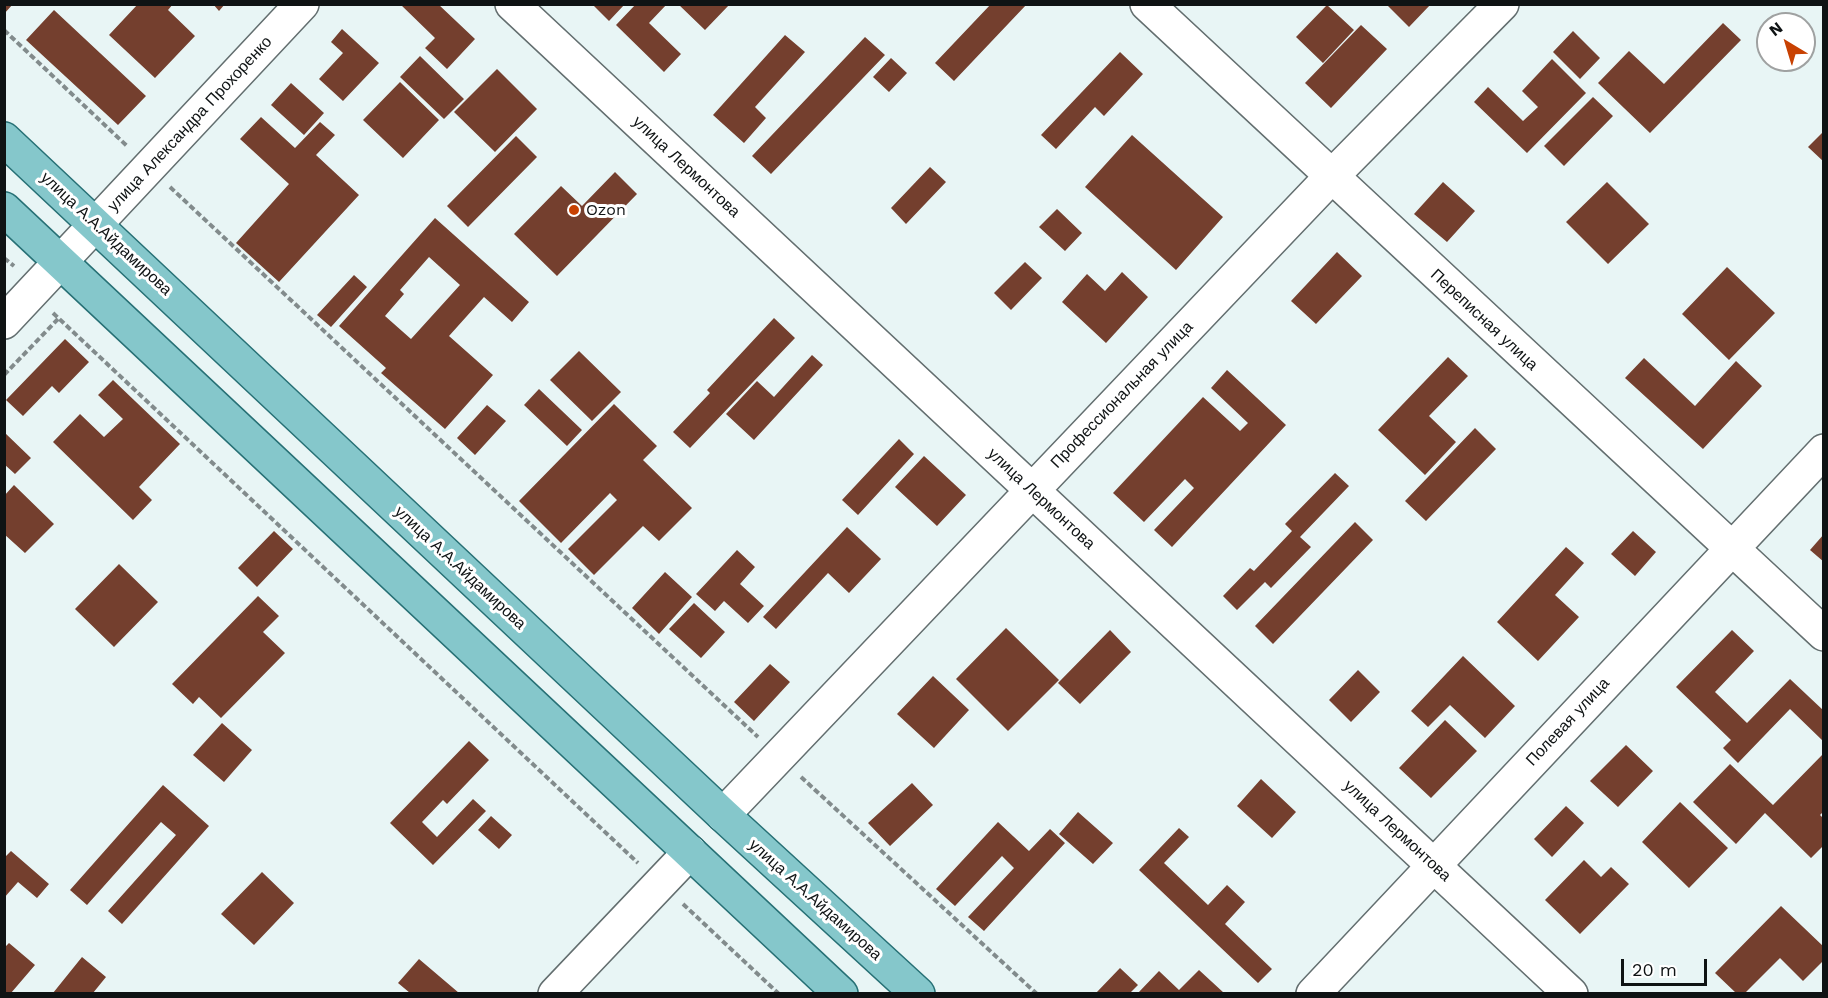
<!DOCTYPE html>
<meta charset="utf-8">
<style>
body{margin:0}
#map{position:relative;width:1828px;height:998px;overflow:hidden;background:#e8f5f5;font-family:"Work Sans",sans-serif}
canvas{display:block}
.frame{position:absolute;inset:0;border:6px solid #0f1314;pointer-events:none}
.north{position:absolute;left:1756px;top:12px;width:60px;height:60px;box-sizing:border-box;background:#fff;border:2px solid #9fa1a1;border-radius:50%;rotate:322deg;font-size:16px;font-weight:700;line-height:24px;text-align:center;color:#0f1314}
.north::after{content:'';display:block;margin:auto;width:21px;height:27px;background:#c84102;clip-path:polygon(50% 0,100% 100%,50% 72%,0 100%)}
.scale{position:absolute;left:1621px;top:959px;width:86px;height:27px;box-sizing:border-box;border:3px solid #0f1314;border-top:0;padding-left:8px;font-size:18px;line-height:21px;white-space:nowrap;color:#0f1314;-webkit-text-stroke:4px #fff;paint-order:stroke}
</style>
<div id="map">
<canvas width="1828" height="998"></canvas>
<div class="frame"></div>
<div class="north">N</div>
<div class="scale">20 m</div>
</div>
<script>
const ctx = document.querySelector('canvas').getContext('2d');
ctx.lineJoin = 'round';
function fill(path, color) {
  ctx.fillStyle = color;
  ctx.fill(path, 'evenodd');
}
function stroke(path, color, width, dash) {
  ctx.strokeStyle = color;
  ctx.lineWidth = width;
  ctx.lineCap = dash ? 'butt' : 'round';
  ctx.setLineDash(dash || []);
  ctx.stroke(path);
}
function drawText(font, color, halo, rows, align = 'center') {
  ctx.font = font + ' "Work Sans",sans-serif';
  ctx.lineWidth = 6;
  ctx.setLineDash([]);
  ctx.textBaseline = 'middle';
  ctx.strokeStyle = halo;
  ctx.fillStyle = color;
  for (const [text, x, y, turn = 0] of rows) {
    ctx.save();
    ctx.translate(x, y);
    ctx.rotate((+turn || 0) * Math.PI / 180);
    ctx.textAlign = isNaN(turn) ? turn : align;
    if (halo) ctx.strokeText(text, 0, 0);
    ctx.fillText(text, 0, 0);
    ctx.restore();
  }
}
fill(new Path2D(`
 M 4,4 L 13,4 L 4,14 Z
 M 138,4 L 173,4 L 168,10 L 195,36 L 155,78 L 109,35 Z
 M 213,4 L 225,4 L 219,11 Z
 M 400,4 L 438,4 L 475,39 L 447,69 L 425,48 L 435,38 Z
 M 592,4 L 625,4 L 609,21 Z
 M 636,4 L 667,4 L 649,23 L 681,54 L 664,72 L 616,25 Z
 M 678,4 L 730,4 L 705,30 Z
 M 991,4 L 1027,4 L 954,81 L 935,63 Z
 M 1386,4 L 1431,4 L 1409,27 Z
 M 1327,5 L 1354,30 L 1323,63 L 1296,37 Z
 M 54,10 L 146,96 L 118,125 L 26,40 Z
 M 1723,23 L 1741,40 L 1650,133 L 1598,83 L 1629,51 L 1664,84 Z
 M 1361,25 L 1387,49 L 1331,108 L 1305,83 Z
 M 342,29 L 379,63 L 343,101 L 319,79 L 343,53 L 331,42 Z
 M 1573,31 L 1600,58 L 1580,79 L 1553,52 Z
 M 785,35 L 805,52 L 755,107 L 766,118 L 744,143 L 713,115 Z
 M 865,37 L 885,55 L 771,174 L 752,156 Z
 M 1120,52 L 1143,74 L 1104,116 L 1095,107 L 1056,149 L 1041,135 Z
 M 420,56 L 464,99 L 444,119 L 400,77 Z
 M 891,58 L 907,73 L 889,92 L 873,77 Z
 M 1552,59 L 1586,93 L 1527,153 L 1474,102 L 1488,87 L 1523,121 L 1538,107 L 1522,91 Z
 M 497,69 L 537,109 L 495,152 L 454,112 Z
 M 400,82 L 439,120 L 403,158 L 363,120 Z
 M 291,83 L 324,113 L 304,135 L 271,105 Z
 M 1593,97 L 1613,116 L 1564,166 L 1544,146 Z
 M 261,117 L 295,148 L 320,122 L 335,135 L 316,155 L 359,195 L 279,282 L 236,243 L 289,184 L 240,139 Z
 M 1824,131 L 1824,162 L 1808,147 Z
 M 1132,135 L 1223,217 L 1176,270 L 1085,187 Z
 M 516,136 L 537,157 L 468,227 L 447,206 Z
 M 930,167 L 946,182 L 906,224 L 891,208 Z
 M 615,172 L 637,194 L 557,276 L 514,234 L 561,186 L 582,206 Z
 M 1443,182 L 1475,211 L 1447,242 L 1414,214 Z
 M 1607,182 L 1649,224 L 1608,264 L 1566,222 Z
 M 1057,209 L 1082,233 L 1065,251 L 1039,227 Z
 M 435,218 L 529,302 L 512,322 L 484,297 L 449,336 L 493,375 L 445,429 L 381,373 L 386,368 L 339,326 ZM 429,257 L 460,285 L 411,339 L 385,316 L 404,294 L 400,290 Z
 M 1337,252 L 1362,276 L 1316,324 L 1291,301 Z
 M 1025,262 L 1042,278 L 1011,310 L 994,293 Z
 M 1727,267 L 1775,313 L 1729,360 L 1682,314 Z
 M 1122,272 L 1148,297 L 1106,343 L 1062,302 L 1087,274 L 1105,291 Z
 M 354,275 L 367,287 L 331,327 L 317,315 Z
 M 774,318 L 795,338 L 690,448 L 673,432 L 710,393 L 707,390 Z
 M 65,339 L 89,362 L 59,393 L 52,386 L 23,416 L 6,400 Z
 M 579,351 L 621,392 L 592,421 L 550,380 Z
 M 812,355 L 823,365 L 754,440 L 726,414 L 757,381 L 774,397 Z
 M 1448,357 L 1468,376 L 1429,416 L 1456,442 L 1425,475 L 1378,430 Z
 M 1644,358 L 1695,406 L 1736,361 L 1762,386 L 1703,449 L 1625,378 Z
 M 1227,370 L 1286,425 L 1172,547 L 1154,530 L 1194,488 L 1185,479 L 1144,522 L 1113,493 L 1203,397 L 1240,431 L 1248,423 L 1211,388 Z
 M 113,380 L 180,444 L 139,487 L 152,500 L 133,520 L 53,442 L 80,414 L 104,437 L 123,419 L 98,395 Z
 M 539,389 L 582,430 L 567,446 L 524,405 Z
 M 614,404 L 657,446 L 643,460 L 692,508 L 659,541 L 643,526 L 594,575 L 568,549 L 617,500 L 610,493 L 561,543 L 519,501 Z
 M 487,405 L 506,421 L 475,455 L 457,438 Z
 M 1475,428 L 1496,449 L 1426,521 L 1405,501 Z
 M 4,432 L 31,458 L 15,474 L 4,464 Z
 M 899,439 L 914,454 L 858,515 L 842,500 Z
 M 924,456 L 966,495 L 937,526 L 895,487 Z
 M 1335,473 L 1349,486 L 1300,537 L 1311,547 L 1271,588 L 1265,582 L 1237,610 L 1223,596 L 1250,568 L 1254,571 L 1292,531 L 1285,524 Z
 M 14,485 L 54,524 L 25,553 L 4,534 L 4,496 Z
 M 1355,522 L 1373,540 L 1273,644 L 1255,626 Z
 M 847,527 L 881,559 L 849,593 L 828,573 L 776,629 L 763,617 Z
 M 274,531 L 293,549 L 257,587 L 238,568 Z
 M 1633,531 L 1656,552 L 1635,576 L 1611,554 Z
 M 1824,534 L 1824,562 L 1810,550 Z
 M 1566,547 L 1584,563 L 1555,595 L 1579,617 L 1538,661 L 1497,622 Z
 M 737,550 L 755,567 L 740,584 L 764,606 L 748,623 L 724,601 L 715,611 L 696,594 Z
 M 119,564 L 158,602 L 114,647 L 75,609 Z
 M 665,572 L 692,597 L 659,634 L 632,608 Z
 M 258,596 L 279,616 L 263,632 L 285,653 L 221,718 L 199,697 L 193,704 L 172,684 Z
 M 694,603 L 725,632 L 701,658 L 669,629 Z
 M 1006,628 L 1059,680 L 1008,731 L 956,679 Z
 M 1110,630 L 1131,652 L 1080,704 L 1058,683 Z
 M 1732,630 L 1754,651 L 1715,692 L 1747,723 L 1790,679 L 1824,711 L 1824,742 L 1790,709 L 1738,763 L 1723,748 L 1731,740 L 1676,687 Z
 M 1463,656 L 1515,706 L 1485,738 L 1450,705 L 1428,727 L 1411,711 Z
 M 770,664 L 790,682 L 754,721 L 734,702 Z
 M 1358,670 L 1380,692 L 1351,722 L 1329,700 Z
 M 933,676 L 969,710 L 934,748 L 897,714 Z
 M 1445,720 L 1477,751 L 1431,798 L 1399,768 Z
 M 222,723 L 252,750 L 224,782 L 193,755 Z
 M 469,741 L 489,760 L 447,804 L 443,800 L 422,822 L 437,837 L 473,799 L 486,811 L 433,865 L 390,823 Z
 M 1626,745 L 1653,771 L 1618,807 L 1590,781 Z
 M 1824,753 L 1824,811 L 1820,815 L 1824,819 L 1824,845 L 1811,858 L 1765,813 L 1736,844 L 1693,802 L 1730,764 L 1773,805 Z
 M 1261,779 L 1296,812 L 1272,838 L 1237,806 Z
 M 912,783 L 933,805 L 890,846 L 868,823 Z
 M 163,785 L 209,826 L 122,924 L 108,911 L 176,835 L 161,822 L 87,905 L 70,890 Z
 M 1680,802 L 1728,848 L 1689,888 L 1642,842 Z
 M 1566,806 L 1584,823 L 1552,857 L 1534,839 Z
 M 1078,812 L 1113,843 L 1093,864 L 1059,834 Z
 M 491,816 L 512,835 L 499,849 L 478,830 Z
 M 998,822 L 1029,851 L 1050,829 L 1065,843 L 984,931 L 968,917 L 1014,868 L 1002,856 L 955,906 L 936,889 Z
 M 1179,828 L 1189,837 L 1164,863 L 1208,905 L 1227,885 L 1245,902 L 1225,924 L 1272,969 L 1258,983 L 1139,870 Z
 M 11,851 L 49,884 L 37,898 L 18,882 L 4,898 L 4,858 Z
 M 1584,860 L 1601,877 L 1611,867 L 1629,884 L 1580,934 L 1545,900 Z
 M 262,872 L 294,903 L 254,945 L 221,914 Z
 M 1781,906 L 1824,947 L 1824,960 L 1803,981 L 1780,958 L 1745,993 L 1736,993 L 1715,973 Z
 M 9,943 L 35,965 L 11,993 L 4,993 L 4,948 Z
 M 82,957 L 106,977 L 93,993 L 53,993 Z
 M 419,959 L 459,993 L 410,993 L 398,983 Z
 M 1120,968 L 1138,985 L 1130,993 L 1096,993 Z
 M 1199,970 L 1224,993 L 1138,993 L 1159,971 L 1179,990 Z`), '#743f2e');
const minor = new Path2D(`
 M 512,4 L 1571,994
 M 1147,4 L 1824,634
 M 4,322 L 302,4
 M 723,815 L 1330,178 L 1502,4
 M 555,994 L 690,852
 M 1313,994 L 1824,451`);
const major = new Path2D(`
 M 4,139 L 723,815 L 918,994
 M 4,209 L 841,994`);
stroke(minor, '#636e6f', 36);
stroke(major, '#277075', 36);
stroke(new Path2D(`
 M 4,30 L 127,146
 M 170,187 L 758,737
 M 4,258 L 14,266
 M 53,313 L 638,863
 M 4,375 L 58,319
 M 801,777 L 1037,994
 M 683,904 L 779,994`), '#828b8c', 4, [6, 3]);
stroke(minor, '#fff', 33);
stroke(major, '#85c7cb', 33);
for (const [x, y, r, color] of [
 [574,210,6,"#c84102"]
]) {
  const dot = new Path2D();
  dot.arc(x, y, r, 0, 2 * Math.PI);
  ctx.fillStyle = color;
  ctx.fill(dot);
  stroke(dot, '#fff', 2);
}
drawText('16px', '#0f1314', '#fff', [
 ["улица Александра Прохоренко",190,124,-47],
 ["улица Лермонтова",686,167,43],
 ["улица А.А.Айдамирова",106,234,43],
 ["Переписная улица",1484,320,43],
 ["Профессиональная улица",1122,395,-46],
 ["улица Лермонтова",1041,499,43],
 ["улица А.А.Айдамирова",460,568,43],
 ["Полевая улица",1568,722,-47],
 ["улица Лермонтова",1397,831,43],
 ["улица А.А.Айдамирова",815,900,42]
]);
drawText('16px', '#0f1314', '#fff', [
 ["Ozon",586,210]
], 'left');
</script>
